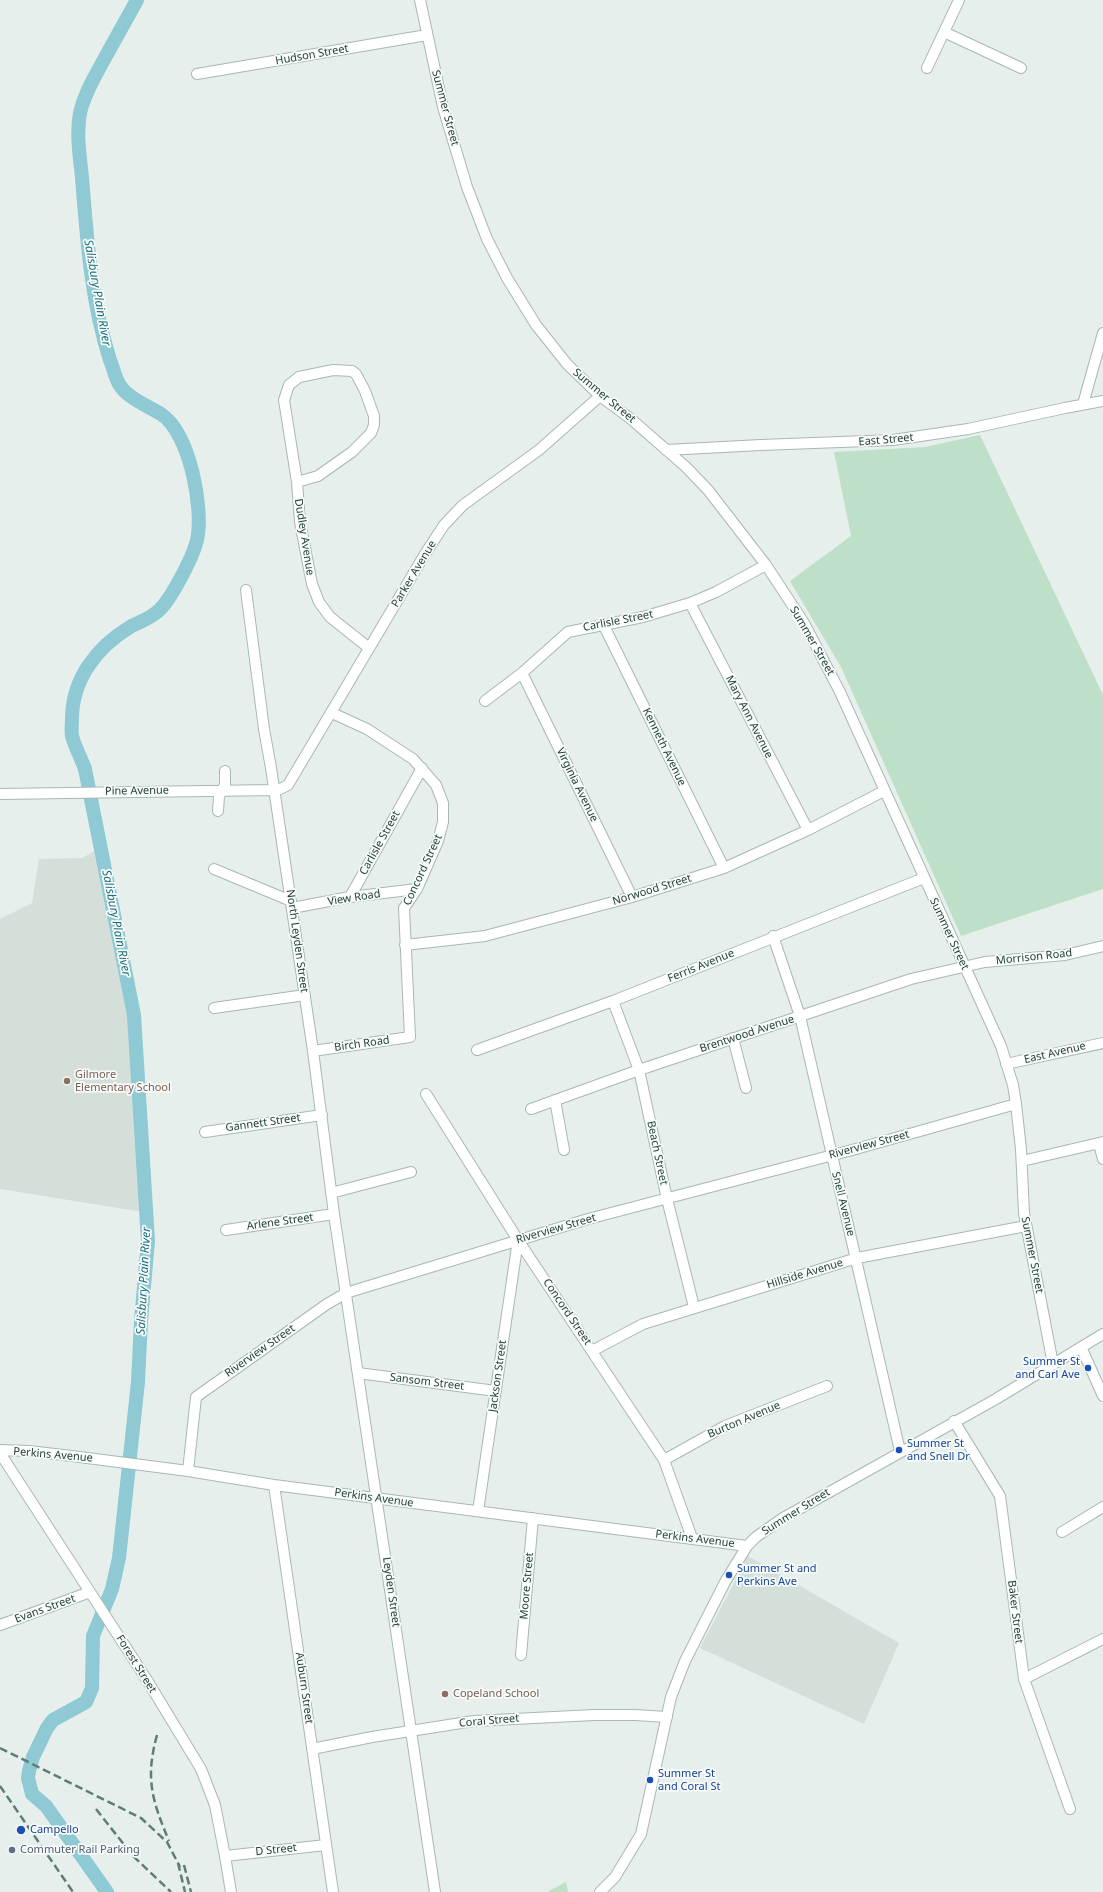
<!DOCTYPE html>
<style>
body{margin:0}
canvas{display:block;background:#e6efeb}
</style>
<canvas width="1103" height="1892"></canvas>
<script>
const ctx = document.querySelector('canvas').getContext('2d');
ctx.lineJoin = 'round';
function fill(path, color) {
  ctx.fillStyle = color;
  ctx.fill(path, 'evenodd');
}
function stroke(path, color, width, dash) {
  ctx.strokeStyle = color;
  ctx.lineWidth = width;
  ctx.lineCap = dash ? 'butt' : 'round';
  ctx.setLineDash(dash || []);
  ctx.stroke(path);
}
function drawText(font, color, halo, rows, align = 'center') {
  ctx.font = font + ' "Noto Sans",sans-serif';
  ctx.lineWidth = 3.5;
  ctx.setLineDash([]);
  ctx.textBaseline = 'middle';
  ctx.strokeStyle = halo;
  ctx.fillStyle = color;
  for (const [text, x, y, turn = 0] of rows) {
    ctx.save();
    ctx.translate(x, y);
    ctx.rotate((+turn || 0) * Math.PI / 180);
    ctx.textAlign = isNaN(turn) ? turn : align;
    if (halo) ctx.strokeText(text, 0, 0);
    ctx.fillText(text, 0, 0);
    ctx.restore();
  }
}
fill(new Path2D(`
 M 100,848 L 127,988 L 143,1212 L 0,1189 L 0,919 L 32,903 L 39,859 L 82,858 Z
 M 748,1556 L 899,1643 L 864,1724 L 700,1648 Z`), '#d4dfda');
fill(new Path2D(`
 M 980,435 L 1103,695 L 1103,889 L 961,936 L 841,667 L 790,581 L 851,536 L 834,452 L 925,447 Z
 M 566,1882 L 568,1892 L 547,1892 Z`), '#bfe0c8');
stroke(new Path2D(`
 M 107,1892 L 46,1806 L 32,1794 L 28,1778 L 29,1771 L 33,1757 L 47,1728 L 53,1720 L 86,1702 L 92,1688 L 93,1636 L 112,1589 L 119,1558 L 138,1382 L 141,1321 L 148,1241 L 134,1015 L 85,769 C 81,758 75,747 72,736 C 71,731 72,724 72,719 C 72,679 97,647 130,627 C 139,622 149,619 157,612 C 170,602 193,557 197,540 C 204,509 190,433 161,414 C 148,406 127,398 119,384 C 115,377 113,367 110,360 C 91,301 87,239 82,178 C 80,157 76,134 80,113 C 84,95 93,80 101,65 C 113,43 125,22 137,0`), '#8ec9d4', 14);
const minor = new Path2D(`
 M 420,0 L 443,107 L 467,187 L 487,239 L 507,278 L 536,325 L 567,364 L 600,396 L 631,419 L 686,467 L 708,490 L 766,565 L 804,623 L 840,692 L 1001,1046 L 1013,1085 L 1016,1104 L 1021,1149 L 1024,1213 L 1053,1364
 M 944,32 L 1021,68
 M 927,68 L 959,0
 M 197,74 L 427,35
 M 1083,404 L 1103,333
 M 666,450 L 761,445 L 893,440 L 968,429 L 1065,408 L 1103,401
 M 297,482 L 318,476 L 352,452 L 371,433 L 374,425 L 374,416 L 365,391 L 356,374 L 352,371 L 333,370 L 299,377 L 289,385 L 284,400 L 297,482 L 300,522 L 312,584 L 319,602 L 330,617 L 369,648
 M 246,590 L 264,729 L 271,768 L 313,1051 L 334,1214 L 435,1892
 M 690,603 L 808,830
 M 604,626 L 724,868
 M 522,673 L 632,897
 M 485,701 L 522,673 L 568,632 L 643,617 L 690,603 L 716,592 L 766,565
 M 0,794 L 275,790 L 280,789 L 288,785 L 425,554 L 444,525 L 463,505 L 539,450 L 600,396
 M 218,811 L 219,796 L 225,785 L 225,771
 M 214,869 L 291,901
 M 350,897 L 422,768
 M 292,908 L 350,897 L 417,889
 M 773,936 L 800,1016 L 900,1451
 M 405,945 L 485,936 L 632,897 L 724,868 L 808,830 L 884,791
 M 613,1001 L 639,1070 L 667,1199 L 694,1307
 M 214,1008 L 305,995
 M 733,1038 L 746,1088
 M 477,1050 L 613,1001 L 924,878
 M 313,1051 L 410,1037 L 404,908 L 417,889 L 438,841 L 443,822 L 443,803 L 436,785 L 413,759 L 367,729 L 332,713
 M 1006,1064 L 1103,1043
 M 426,1094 L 518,1240 L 664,1460 L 692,1538
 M 555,1100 L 564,1150
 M 531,1109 L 639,1070 L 911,979 L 985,962 L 1065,955 L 1103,946
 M 205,1132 L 322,1115
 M 1099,1144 L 1103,1159
 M 1022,1161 L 1103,1142
 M 331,1193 L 411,1172
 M 226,1230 L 334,1214
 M 1081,1347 L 1103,1396
 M 592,1351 L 643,1324 L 857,1258 L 1026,1226
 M 358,1373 L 496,1391
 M 954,1421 L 1000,1496 L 1024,1679 L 1070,1809
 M 0,1450 L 29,1451 L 72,1456 L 188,1471 L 274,1485 L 747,1546
 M 0,1453 L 147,1680 L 201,1769 L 215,1805 L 225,1856 L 231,1892
 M 664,1460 L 725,1426 L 827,1386
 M 188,1471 L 196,1397 L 327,1304 L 346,1293 L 588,1219 L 856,1149 L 1016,1104
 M 274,1485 L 333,1892
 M 478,1511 L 518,1240
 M 1062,1532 L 1103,1507
 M 0,1625 L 90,1592
 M 521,1655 L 533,1518
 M 1024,1679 L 1103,1639
 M 312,1749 L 372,1737 L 474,1721 L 594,1715 L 635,1715 L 667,1717
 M 225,1856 L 326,1845
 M 600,1892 L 615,1877 L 641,1834 L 671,1697 L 685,1661 L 725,1582 L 747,1546 L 756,1537 L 783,1518 L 996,1399 L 1103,1334`);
stroke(minor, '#a8b8b2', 12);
stroke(minor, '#fff', 10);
stroke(new Path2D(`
 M 157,1735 C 145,1779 152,1800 169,1841
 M 0,1748 L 141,1818 L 167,1842 L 180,1867
 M 0,1786 L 73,1892
 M 96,1809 L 133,1856 L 171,1892
 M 178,1863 L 185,1892
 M 184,1865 L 191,1892`), '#5f7d75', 2.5, [8, 4]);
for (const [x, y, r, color] of [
 [67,1081,4,"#8d6e63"],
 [1088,1368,4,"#1a4fb4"],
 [899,1450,4,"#1a4fb4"],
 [729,1575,4,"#1a4fb4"],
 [445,1694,4,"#8d6e63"],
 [650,1780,4,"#1a4fb4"],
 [21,1830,5,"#1a4fb4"],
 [12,1850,4,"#5c6f8a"]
]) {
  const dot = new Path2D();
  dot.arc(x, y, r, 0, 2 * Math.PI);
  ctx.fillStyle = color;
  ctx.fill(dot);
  stroke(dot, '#f7fbf9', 1.5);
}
drawText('11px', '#24423a', '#f7fbf9', [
 ["Hudson Street",312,55,-10],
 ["Summer Street",445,108,75],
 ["Summer Street",604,396,40],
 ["East Street",886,440,-5],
 ["Dudley Avenue",304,537,81],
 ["Parker Avenue",414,574,-59],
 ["Carlisle Street",618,621,-11],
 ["Summer Street",812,641,60],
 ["Mary Ann Avenue",749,717,63],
 ["Kenneth Avenue",664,747,64],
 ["Virginia Avenue",577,785,64],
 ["Pine Avenue",137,791,-1],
 ["Carlisle Street",380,843,-61],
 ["Concord Street",423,870,-65],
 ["Norwood Street",652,890,-17],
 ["View Road",354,898,-9],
 ["Summer Street",949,934,65],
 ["North Leyden Street",297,941,82],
 ["Morrison Road",1034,957,-6],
 ["Ferris Avenue",701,966,-22],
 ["Brentwood Avenue",747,1034,-18],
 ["Birch Road",362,1044,-8],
 ["East Avenue",1055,1053,-13],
 ["Gannett Street",263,1123,-8],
 ["Riverview Street",869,1145,-15],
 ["Beach Street",657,1153,78],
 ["Snell Avenue",843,1204,76],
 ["Arlene Street",280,1222,-8],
 ["Riverview Street",556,1229,-16],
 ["Summer Street",1032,1255,79],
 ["Hillside Avenue",805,1274,-17],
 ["Concord Street",567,1312,56],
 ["Riverview Street",260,1351,-35],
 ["Jackson Street",498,1376,-82],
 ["Sansom Street",427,1382,7],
 ["Burton Avenue",744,1420,-23],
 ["Perkins Avenue",53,1455,5],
 ["Perkins Avenue",374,1498,8],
 ["Summer Street",796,1512,-32],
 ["Perkins Avenue",695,1539,7],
 ["Moore Street",527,1586,-85],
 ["Leyden Street",391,1592,82],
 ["Evans Street",45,1609,-20],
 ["Baker Street",1015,1612,83],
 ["Forest Street",136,1664,58],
 ["Auburn Street",304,1688,82],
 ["Coral Street",489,1721,-5],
 ["D Street",276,1850,-6]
]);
drawText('11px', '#785e54', '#f7fbf9', [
 ["Gilmore",75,1075],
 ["Elementary School",75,1088],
 ["Copeland School",453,1694]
], 'left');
drawText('11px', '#164399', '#f7fbf9', [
 ["Summer St",1080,1362,"right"],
 ["and Carl Ave",1080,1375,"right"],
 ["Summer St",907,1444],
 ["and Snell Dr",907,1457],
 ["Summer St and",737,1569],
 ["Perkins Ave",737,1582],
 ["Summer St",658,1774],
 ["and Coral St",658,1787],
 ["Campello",30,1830]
], 'left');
drawText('11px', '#4e5e75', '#f7fbf9', [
 ["Commuter Rail Parking",20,1850]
], 'left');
drawText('italic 12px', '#1c6f80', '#f7fbf9', [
 ["Salisbury Plain River",97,293,80],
 ["Salisbury Plain River",116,923,79],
 ["Salisbury Plain River",144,1281,-87]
]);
</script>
